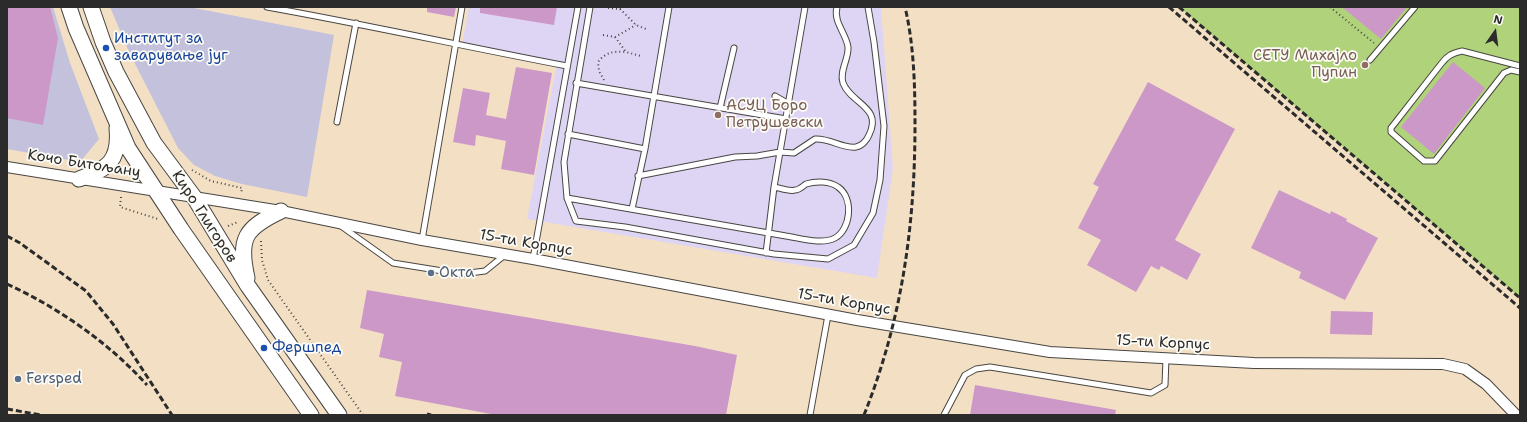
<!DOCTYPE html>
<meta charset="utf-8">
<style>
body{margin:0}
#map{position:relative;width:1527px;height:422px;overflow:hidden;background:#f3e0c4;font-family:"Shantell Sans",sans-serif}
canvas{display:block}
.frame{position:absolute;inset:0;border:8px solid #2b2b2b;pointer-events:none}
.north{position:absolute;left:1475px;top:12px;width:40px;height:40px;-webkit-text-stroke:3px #fdfcf7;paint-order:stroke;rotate:14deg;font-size:11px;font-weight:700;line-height:16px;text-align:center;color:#2b2b2b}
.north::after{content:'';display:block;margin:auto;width:14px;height:18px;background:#2b2b2b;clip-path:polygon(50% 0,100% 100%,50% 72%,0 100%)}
</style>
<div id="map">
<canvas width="1527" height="422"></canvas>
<div class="frame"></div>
<div class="north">N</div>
</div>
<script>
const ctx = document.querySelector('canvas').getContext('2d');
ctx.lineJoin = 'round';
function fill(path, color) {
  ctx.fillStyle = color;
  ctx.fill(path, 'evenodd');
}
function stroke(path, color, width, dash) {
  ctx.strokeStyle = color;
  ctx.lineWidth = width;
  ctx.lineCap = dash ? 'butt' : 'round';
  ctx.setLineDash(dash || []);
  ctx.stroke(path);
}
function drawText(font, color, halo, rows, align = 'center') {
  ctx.font = font + ' "Shantell Sans",sans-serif';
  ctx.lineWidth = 3.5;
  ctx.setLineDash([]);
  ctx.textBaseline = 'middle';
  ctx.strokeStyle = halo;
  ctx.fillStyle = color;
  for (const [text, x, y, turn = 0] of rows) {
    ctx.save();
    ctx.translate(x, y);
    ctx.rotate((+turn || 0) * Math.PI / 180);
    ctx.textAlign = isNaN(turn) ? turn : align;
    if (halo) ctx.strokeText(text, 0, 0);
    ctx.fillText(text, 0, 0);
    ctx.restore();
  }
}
fill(new Path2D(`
 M 469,7 L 881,7 L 893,168 L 877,278 L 527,219 L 557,62 L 462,44 Z`), '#ded5f5');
fill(new Path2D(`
 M 7,7 L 53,7 L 70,63 L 99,139 L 80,162 L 7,149 Z
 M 110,7 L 189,7 L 334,35 L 307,197 L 242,184 L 215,176 L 194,165 L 178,148 L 130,54 Z`), '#c3c1db');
fill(new Path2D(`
 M 1179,7 L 1520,7 L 1520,298 Z`), '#b0d27b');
fill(new Path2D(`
 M 7,7 L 50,7 L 58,38 L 43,125 L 7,118 Z
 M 427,7 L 456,7 L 454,17 L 427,12 Z
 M 480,7 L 557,7 L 554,25 L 480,13 Z
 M 1342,7 L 1407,7 L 1381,39 Z
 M 1453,62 L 1485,88 L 1434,154 L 1401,127 Z
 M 516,67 L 552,73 L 534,175 L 501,169 L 506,141 L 476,135 L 475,146 L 453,142 L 463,88 L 490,93 L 486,115 L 506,119 Z
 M 1148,82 L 1235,129 L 1175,240 L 1201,254 L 1187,280 L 1161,266 L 1159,270 L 1151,266 L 1136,292 L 1087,265 L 1101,240 L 1078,228 L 1099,187 L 1093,184 Z
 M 1279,190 L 1330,214 L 1331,211 L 1347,219 L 1346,221 L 1378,238 L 1345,300 L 1299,278 L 1301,272 L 1251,248 Z
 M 367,290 L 695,346 L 737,355 L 726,415 L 496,415 L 395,396 L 402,362 L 379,357 L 384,334 L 360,328 Z
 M 1331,311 L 1373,312 L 1372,335 L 1330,334 Z
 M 975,385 L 1116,410 L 1115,415 L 970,415 Z`), '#cc98c8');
const lane = new Path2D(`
 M 267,7 C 368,25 467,47 567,66
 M 590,7 L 564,162 L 567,198 L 576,221 L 625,227 L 774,254 L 828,259 L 854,245 L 873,213 L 880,180 L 884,126 L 874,42 L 868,7
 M 1370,60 L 1415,7
 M 1520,66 L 1462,51 C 1452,53 1447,56 1441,64 L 1395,123 L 1391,128 L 1391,132 L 1424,161 L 1435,161 L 1504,73 L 1511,70 L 1520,72
 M 576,83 L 786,119
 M 775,96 L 789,104
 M 720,108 L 734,48
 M 337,122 L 356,23
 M 568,134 L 645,149
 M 638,176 L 735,157 L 757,156 L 780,152 L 805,7
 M 567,198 L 786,236 C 800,238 822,245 835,238 C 851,229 854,198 838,187 C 830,181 816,181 806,184 C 803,186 799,190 795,190 C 790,192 780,188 774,187 L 780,152 L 794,153 L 815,139 C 830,138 843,149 856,147 C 862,146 867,140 869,135 C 883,107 851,104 843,83 C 839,71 849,59 848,47 C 846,33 833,22 837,7
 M 632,209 L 645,149 L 669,7
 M 341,226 L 393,263 L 461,274 L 485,271 L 506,254
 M 422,240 L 462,7
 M 766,253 L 774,187
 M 533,259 L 578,7
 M 810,415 L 828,315
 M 944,415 L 965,375 L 976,369 L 990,367 L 1151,393 L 1165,385 L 1166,358`);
const street = new Path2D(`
 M 7,167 L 281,211 L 422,240 L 533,259 L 857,320 L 1050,352 L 1254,363 L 1443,364 L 1465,369 L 1486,384 L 1516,415`);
const secondary = new Path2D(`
 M 69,7 L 76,28 L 128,148 L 181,229 L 311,415
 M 91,7 L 103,42 L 116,72 L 154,143 L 194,197 L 248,286 L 339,415
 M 79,179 C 108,169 120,161 117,128
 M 247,278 C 238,238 245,228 281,211`);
stroke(lane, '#494642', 7);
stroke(street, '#494642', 12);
stroke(secondary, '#494642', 17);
stroke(new Path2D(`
 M 1330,7 L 1374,43
 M 608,8 L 620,9 L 624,7
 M 620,9 L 636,25 L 646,29
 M 603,35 L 615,37 L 636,25
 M 615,37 L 626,52 L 641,56
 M 604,80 L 599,71 L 598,62 C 606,52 614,51 626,52
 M 192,170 L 211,181 L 242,188 L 241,194
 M 121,197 L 120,207 L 158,219
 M 228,226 L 238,222
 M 261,241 L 262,260 L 268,280 L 363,415`), '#494642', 2, [1, 3]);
stroke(lane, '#fff', 5);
stroke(street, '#fff', 10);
stroke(secondary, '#fff', 15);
stroke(new Path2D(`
 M 1169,7 L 1520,308
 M 1179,7 L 1520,298
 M 7,236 L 20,243 L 86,291 L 113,324 L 172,415
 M 7,284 C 59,308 109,343 147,385
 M 7,409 L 41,415
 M 427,414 L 431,415
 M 864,415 C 902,320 915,226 915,124 C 915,86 914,45 905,7`), '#2b2b2b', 3, [6, 3]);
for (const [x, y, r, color] of [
 [106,48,4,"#1a4fb4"],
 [1365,65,4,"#8d6e63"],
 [718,115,4,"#8d6e63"],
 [431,273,4,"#5c6f8a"],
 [264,348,4,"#1a4fb4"],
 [18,379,4,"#5c6f8a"]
]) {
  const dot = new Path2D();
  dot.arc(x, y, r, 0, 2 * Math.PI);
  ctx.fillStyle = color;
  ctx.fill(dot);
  stroke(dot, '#fdfcf7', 1.5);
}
drawText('15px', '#164399', '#fdfcf7', [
 ["Институт за",114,39],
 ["заварување југ",114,56],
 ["Фершпед",272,348]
], 'left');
drawText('15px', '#785e54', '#fdfcf7', [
 ["СЕТУ Михајло",1357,56],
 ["Пупин",1357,73],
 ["АСУЦ Боро",726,106,"left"],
 ["Петрушевски",726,123,"left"]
], 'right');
drawText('15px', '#2b2b2b', '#fdfcf7', [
 ["Кочо Битољану",84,164,9],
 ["Киро Глигоров",204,217,57],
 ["15-ти Корпус",526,243,10],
 ["15-ти Корпус",844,302,10],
 ["15-ти Корпус",1163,343,3]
]);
drawText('15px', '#4e5e75', '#fdfcf7', [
 ["Окта",439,273],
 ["Fersped",26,379]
], 'left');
</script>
